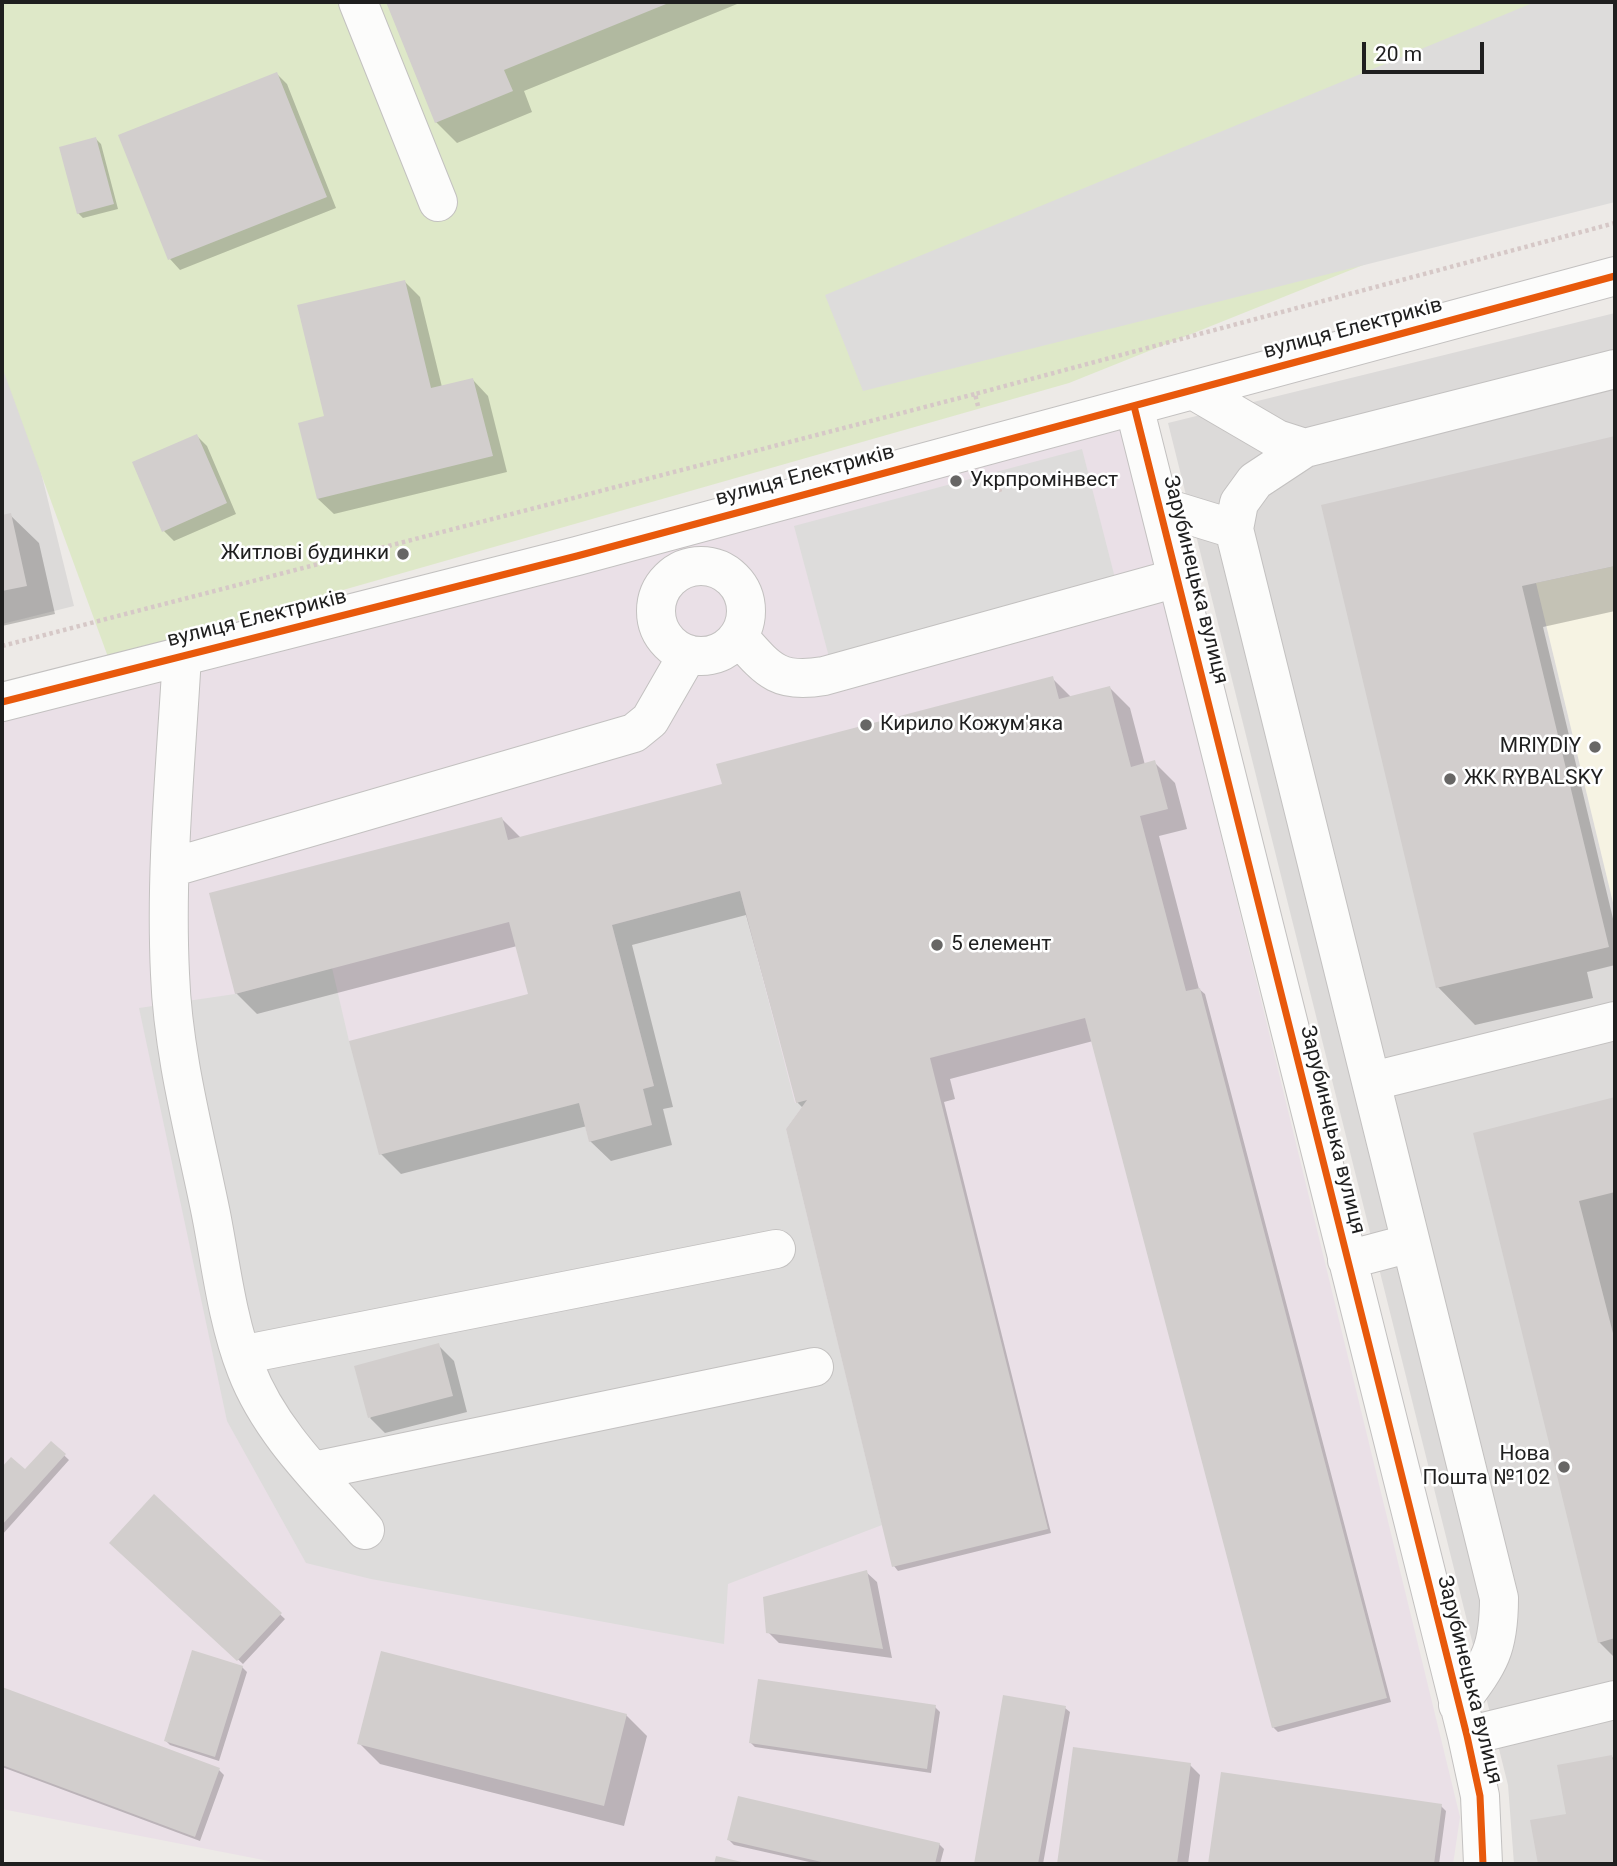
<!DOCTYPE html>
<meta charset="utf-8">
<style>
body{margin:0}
#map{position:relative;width:1617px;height:1866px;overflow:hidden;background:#edeae7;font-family:Roboto,sans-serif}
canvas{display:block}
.frame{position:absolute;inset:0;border:4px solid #1f1f1f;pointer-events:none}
.scale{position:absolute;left:1362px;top:42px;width:122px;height:32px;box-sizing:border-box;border:4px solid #1f1f1f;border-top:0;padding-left:9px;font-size:21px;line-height:24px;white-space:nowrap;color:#1f1f1f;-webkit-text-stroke:5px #fff;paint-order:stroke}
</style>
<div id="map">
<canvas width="1617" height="1866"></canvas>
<div class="frame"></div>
<div class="scale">20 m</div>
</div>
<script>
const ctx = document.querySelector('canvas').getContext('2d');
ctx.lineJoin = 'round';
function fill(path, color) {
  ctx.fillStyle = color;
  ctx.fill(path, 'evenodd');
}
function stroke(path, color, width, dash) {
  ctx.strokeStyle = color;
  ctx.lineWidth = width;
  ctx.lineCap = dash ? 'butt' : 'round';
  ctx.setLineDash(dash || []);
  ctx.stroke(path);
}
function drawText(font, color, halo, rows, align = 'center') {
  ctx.font = font + ' Roboto,sans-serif';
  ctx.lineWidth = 5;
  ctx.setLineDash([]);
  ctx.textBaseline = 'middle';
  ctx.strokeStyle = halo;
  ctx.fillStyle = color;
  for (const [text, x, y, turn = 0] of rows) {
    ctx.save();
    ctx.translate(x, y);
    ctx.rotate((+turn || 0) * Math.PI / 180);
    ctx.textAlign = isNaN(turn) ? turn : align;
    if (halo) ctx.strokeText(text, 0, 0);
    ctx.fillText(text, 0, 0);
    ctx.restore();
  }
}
fill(new Path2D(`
 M 1615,313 L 1615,1864 L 1514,1864 L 1508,1785 L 1168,423 Z
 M 2,314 L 74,606 L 2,624 Z`), '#dcdad9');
fill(new Path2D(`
 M 1120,421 L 1460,1817 L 1453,1864 L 284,1864 L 2,1809 L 2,720 Z`), '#eae0e7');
fill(new Path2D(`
 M 1615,566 L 1615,911 L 1536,583 Z`), '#f6f3e3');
fill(new Path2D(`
 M 2,2 L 1615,2 L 1615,164 L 1069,383 L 108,657 L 2,367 Z`), '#dee8c8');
fill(new Path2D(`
 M 1535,2 L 1615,2 L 1615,202 L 863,391 L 825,295 Z
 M 1082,449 L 1116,582 L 829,657 L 794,526 Z
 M 740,891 L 795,1103 L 807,1100 L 786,1129 L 882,1525 L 728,1584 L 724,1644 L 371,1579 L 306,1563 L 227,1421 L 139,1008 L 235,994 L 332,968 L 349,1041 L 579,1103 L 589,1141 L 652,1125 L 643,1089 L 654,1086 L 612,925 Z`), '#dddcdb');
fill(new Path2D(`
 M 388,2 L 742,2 L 524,91 L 532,112 L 457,143 L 436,122 Z
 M 277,74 L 287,84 L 336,208 L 180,270 L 170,259 Z
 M 96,139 L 101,144 L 118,209 L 83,218 L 78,213 Z
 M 404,281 L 420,297 L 442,387 L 473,380 L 488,396 L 507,472 L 334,514 L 318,499 Z
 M 197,436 L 207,446 L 236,514 L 174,541 L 164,531 Z
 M 1615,438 L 1615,611 L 1543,627 L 1615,927 L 1615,965 L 1587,972 L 1593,998 L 1475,1025 L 1438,987 L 1323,507 Z
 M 10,515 L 39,543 L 55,614 L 2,626 L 2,516 Z
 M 1052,678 L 1071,697 L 1109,687 L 1130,708 L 1145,765 L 1154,762 L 1175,783 L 1187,829 L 1159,836 L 1199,989 L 1205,994 L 1391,1702 L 1278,1732 L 1273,1727 L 1093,1041 L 950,1079 L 955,1099 L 944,1102 L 1051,1533 L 898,1571 L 894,1566 L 803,1108 L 797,1102 L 746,915 L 632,945 L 673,1107 L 663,1109 L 672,1145 L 611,1161 L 590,1141 L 587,1126 L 401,1174 L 381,1154 L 530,996 L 517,946 L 257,1014 L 236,993 L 502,819 L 521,838 L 724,786 Z
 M 1615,1099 L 1615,1658 L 1599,1642 L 1475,1134 Z
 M 438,1345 L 454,1361 L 467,1412 L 385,1433 L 370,1418 Z
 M 51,1443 L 69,1460 L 2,1535 L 2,1469 L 11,1459 L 25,1472 Z
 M 154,1497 L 285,1619 L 243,1664 L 112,1543 Z
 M 866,1572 L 877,1582 L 892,1658 L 779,1643 L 768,1632 Z
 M 242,1667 L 247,1672 L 219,1761 L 170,1745 L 166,1741 Z
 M 2,1689 L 219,1770 L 224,1775 L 200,1841 L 2,1767 Z
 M 1005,1697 L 1065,1708 L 1070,1712 L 1043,1864 L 975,1864 Z
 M 935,1707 L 940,1712 L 931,1773 L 755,1747 L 750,1742 Z
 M 626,1715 L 647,1736 L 624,1826 L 380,1764 L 359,1743 Z
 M 1075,1749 L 1190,1765 L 1200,1775 L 1188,1864 L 1059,1864 Z
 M 1612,1757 L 1615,1760 L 1615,1864 L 1540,1864 L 1532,1821 L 1568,1815 Z
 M 1223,1774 L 1441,1806 L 1446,1811 L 1439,1864 L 1210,1864 Z
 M 729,1840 L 939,1844 L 944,1849 L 940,1864 L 818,1864 L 734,1845 Z`), '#0003');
fill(new Path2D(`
 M 386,2 L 671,2 L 504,70 L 513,91 L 435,123 Z
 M 277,72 L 327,197 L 168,260 L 118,135 Z
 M 96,137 L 114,204 L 77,214 L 59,147 Z
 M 405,280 L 431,388 L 473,378 L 493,456 L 317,499 L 298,423 L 324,416 L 297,305 Z
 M 197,434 L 227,503 L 162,532 L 132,462 Z
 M 1615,436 L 1615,566 L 1522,586 L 1609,947 L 1436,988 L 1321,505 Z
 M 11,513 L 27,586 L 2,591 L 2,515 Z
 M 1053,676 L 1059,699 L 1110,686 L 1131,767 L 1155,760 L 1168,809 L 1140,816 L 1186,991 L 1200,988 L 1387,1698 L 1272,1728 L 1085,1018 L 930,1058 L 1048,1529 L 892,1567 L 786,1129 L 807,1100 L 796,1103 L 740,891 L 612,925 L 654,1086 L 643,1089 L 652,1125 L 589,1142 L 579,1103 L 379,1155 L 349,1041 L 528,994 L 509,922 L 235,994 L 209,893 L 502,817 L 508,840 L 722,784 L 716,764 Z
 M 1615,1097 L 1615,1192 L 1579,1201 L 1615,1341 L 1615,1638 L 1598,1643 L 1473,1133 Z
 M 439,1343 L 453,1396 L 368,1418 L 354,1366 Z
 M 51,1441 L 66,1454 L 2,1525 L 2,1467 L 11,1457 L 25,1469 Z
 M 154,1494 L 282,1613 L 237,1661 L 109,1543 Z
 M 867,1570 L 883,1649 L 766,1633 L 763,1597 Z
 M 192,1650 L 243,1666 L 215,1757 L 164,1741 Z
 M 381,1651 L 627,1714 L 604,1806 L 357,1744 Z
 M 758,1679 L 936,1705 L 927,1769 L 749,1743 Z
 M 2,1687 L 220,1768 L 195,1837 L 2,1765 Z
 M 1003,1695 L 1066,1706 L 1038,1864 L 974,1864 Z
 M 1073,1747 L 1191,1763 L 1177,1864 L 1057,1864 Z
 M 1612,1755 L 1615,1771 L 1615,1864 L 1538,1864 L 1530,1820 L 1566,1814 L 1557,1765 Z
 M 1221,1772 L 1442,1804 L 1434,1864 L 1208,1864 Z
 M 738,1796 L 940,1843 L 935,1864 L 830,1864 L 727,1840 Z
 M 716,1856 L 746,1863 L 746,1864 L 714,1864 Z`), '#d2cecd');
const minor = new Path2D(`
 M 358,2 L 438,202
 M 1193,390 L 1277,439 L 1305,448
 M 1134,406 L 1467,1736 L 1480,1796 L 1483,1864
 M 1159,506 L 1234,529 L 1239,503 L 1255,481 L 1305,448 L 1615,369
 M 1234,529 L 1411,1243 L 1347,1260
 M656 611a45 45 0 1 1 90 0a45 45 0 1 1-90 0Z
 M 739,637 C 768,670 778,684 824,676 L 1177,578
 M 182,656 C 176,761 165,868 170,974 C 173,1055 195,1135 211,1214 C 221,1265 227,1320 246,1369 C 270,1432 322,1481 365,1530
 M 2,702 L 577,556 L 1615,276
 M 170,868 L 634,733 L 650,720 L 688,654
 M 1373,1081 L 1615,1021
 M 1411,1243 L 1499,1598 C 1499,1651 1489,1663 1458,1705
 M 241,1355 L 776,1249
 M 313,1471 L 814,1367
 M 1467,1736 L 1615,1700`);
stroke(minor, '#c3c1c0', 40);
stroke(new Path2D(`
 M 978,406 L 975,394 L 1615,223
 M 997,482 L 1000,492
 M 2,646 L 975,394`), '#d6c8c7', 4.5, [3.5, 3.5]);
stroke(minor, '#fcfcfb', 38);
stroke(new Path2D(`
 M 1134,406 L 1467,1736 L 1480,1796 L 1483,1864
 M 2,702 L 577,556 L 1615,276`), '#e8590c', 7);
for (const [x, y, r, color] of [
 [956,481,7,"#676665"],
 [403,554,7,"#676665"],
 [866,725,7,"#676665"],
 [1595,747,7,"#676665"],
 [1450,779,7,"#676665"],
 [937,945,7,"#676665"],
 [1564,1467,7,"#676665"]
]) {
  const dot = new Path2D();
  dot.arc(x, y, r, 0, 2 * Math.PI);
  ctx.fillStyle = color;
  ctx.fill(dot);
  stroke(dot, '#fff', 2.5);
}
drawText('21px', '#1f1f1f', '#fff', [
 ["вулиця Електриків",1353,329,-15],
 ["вулиця Електриків",805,476,-15],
 ["Зарубинецька вулиця",1195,580,76],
 ["вулиця Електриків",257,619,-14],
 ["Зарубинецька вулиця",1332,1130,76],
 ["Зарубинецька вулиця",1469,1680,76]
]);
drawText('21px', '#1f1f1f', '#fff', [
 ["Укрпромінвест",970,481],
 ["Житлові будинки",389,554,"right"],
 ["Кирило Кожум'яка",880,725],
 ["MRIYDIY",1581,747,"right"],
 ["ЖК RYBALSKY",1464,779],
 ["5 елемент",951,945],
 ["Нова",1550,1455,"right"],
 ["Пошта №102",1550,1479,"right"]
], 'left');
</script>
